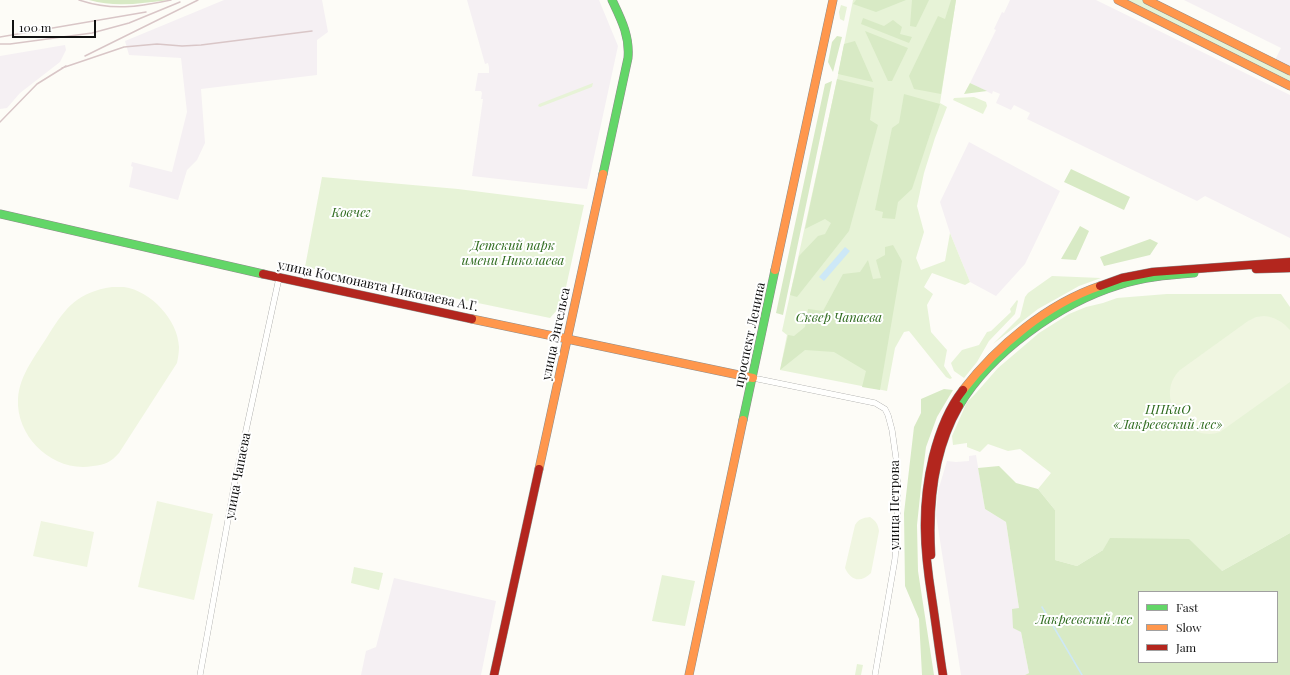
<!DOCTYPE html>
<meta charset="utf-8">
<style>
body{margin:0}
#map{position:relative;width:1290px;height:675px;overflow:hidden;background:#fdfcf7;font-family:"Playfair Display",serif}
canvas{display:block}
.legend{position:absolute;left:1138px;top:591px;width:140px;height:72px;box-sizing:border-box;background:#fff;border:1px solid #a0a0a0;margin:0;padding:5px 7px;list-style:none;font-size:12px;color:#111}
.legend li{display:flex;align-items:center;gap:8px;height:20px}
.legend b{width:20px;border:1px solid #a0a0a0}
.scale{position:absolute;left:12px;top:20px;width:84px;height:18px;box-sizing:border-box;border:2px solid #111;border-top:0;padding-left:5px;font-size:12px;line-height:14px;white-space:nowrap;color:#111;-webkit-text-stroke:3px #fff;paint-order:stroke}
</style>
<div id="map">
<canvas width="1290" height="675"></canvas>
<ul class="legend">
<li><b style="height:5px;background:#63d668"></b>Fast</li>
<li><b style="height:5px;background:#ff974d"></b>Slow</li>
<li><b style="height:5px;background:#b3261e"></b>Jam</li>
</ul>
<div class="scale">100 m</div>
</div>
<script>
const ctx = document.querySelector('canvas').getContext('2d');
ctx.lineJoin = 'round';
function fill(path, color) {
  ctx.fillStyle = color;
  ctx.fill(path, 'evenodd');
}
function stroke(path, color, width, dash) {
  ctx.strokeStyle = color;
  ctx.lineWidth = width;
  ctx.lineCap = dash ? 'butt' : 'round';
  ctx.setLineDash(dash || []);
  ctx.stroke(path);
}
function drawText(font, color, halo, rows, align = 'center') {
  ctx.font = font + ' "Playfair Display",serif';
  ctx.lineWidth = 4;
  ctx.setLineDash([]);
  ctx.textBaseline = 'middle';
  ctx.strokeStyle = halo;
  ctx.fillStyle = color;
  for (const [text, x, y, turn = 0] of rows) {
    ctx.save();
    ctx.translate(x, y);
    ctx.rotate((+turn || 0) * Math.PI / 180);
    ctx.textAlign = isNaN(turn) ? turn : align;
    if (halo) ctx.strokeText(text, 0, 0);
    ctx.fillText(text, 0, 0);
    ctx.restore();
  }
}
fill(new Path2D(`
 M 224,0 L 322,0 L 328,32 L 317,40 L 317,75 L 201,89 L 205,143 L 197,160 L 187,170 L 178,200 L 129,187 L 133,167 L 131,166 L 132,162 L 172,172 L 187,112 L 181,58 L 129,55 L 125,41 Z
 M 467,0 L 599,0 L 618,46 L 587,189 L 472,176 L 483,99 L 481,99 L 482,93 L 481,91 L 475,91 L 478,73 L 489,73 L 489,67 L 488,63 L 485,64 Z
 M 1010,0 L 1096,0 L 1290,95 L 1290,238 L 1205,196 L 1197,201 L 1027,119 L 1030,113 L 1014,105 L 1011,110 L 996,103 L 1000,94 L 993,91 L 992,94 L 970,83 L 996,30 L 994,29 L 1002,12 L 1004,13 Z
 M 1184,0 L 1290,0 L 1290,68 L 1275,60 L 1281,48 Z
 M 65,45 L 66,50 L 60,62 L 20,93 L 7,108 L 0,109 L 0,56 Z
 M 969,142 L 1060,191 L 1025,264 L 996,296 L 970,282 L 950,233 L 940,202 Z
 M 976,455 L 985,509 L 1006,522 L 1019,608 L 1021,632 L 1029,673 L 1025,675 L 961,675 L 936,515 L 938,491 L 947,461 L 956,462 L 969,461 L 969,456 Z
 M 394,578 L 496,601 L 481,675 L 361,675 L 366,651 L 376,647 Z`), '#f5f0f3');
fill(new Path2D(`
 M 853,0 L 956,0 L 940,103 L 947,107 L 935,138 L 924,173 L 917,206 L 924,232 L 916,258 L 921,270 L 945,261 L 950,233 L 970,282 L 965,285 L 932,273 L 924,287 L 933,294 L 927,305 L 931,332 L 947,350 L 944,366 L 952,378 L 950,379 L 946,377 L 909,331 L 904,332 L 895,348 L 887,391 L 780,370 L 787,335 L 782,331 L 837,80 Z
 M 1125,0 L 1143,0 L 1290,72 L 1290,83 Z
 M 841,5 L 847,7 L 844,21 L 840,19 L 839,12 Z
 M 593,83 L 592,87 L 540,107 L 538,106 L 539,104 Z
 M 974,97 L 986,102 L 987,106 L 983,114 L 953,100 L 954,98 Z
 M 322,177 L 458,189 L 584,205 L 561,310 L 557,310 L 550,318 L 305,267 Z
 M 1052,276 L 1101,278 L 1079,286 L 1038,309 L 993,344 L 1020,317 L 1025,297 L 1028,293 Z
 M 1167,294 L 1281,294 L 1290,307 L 1290,533 L 1222,571 L 1103,550 L 1077,566 L 1055,560 L 1055,510 L 1038,489 L 1051,473 L 1020,449 L 1008,451 L 988,444 L 980,452 L 967,447 L 967,443 L 953,445 L 952,436 L 967,402 L 976,393 L 998,368 L 1039,333 L 1069,314 L 1086,307 L 1103,303 L 1117,298 Z
 M 1017,300 L 1018,301 L 1015,314 L 989,341 L 977,362 L 964,378 L 954,371 L 951,363 L 962,350 L 979,345 L 987,332 L 991,331 L 1011,312 L 1010,309 Z
 M 354,567 L 383,573 L 379,590 L 351,583 Z
 M 662,575 L 695,581 L 685,626 L 652,621 Z
 M 857,664 L 863,665 L 861,675 L 855,675 Z`), '#e7f3d7');
fill(new Path2D(`
 M 89,0 L 169,0 C 142,3 116,8 89,0 Z
 M 856,0 L 906,0 L 876,12 L 853,4 Z
 M 912,0 L 929,0 L 916,27 L 910,26 Z
 M 951,0 L 956,0 L 941,94 L 914,89 L 909,76 L 938,16 L 945,19 Z
 M 863,18 L 884,26 L 893,20 L 902,27 L 900,34 L 912,37 L 909,43 L 861,24 Z
 M 865,31 L 908,48 L 892,81 L 888,81 Z
 M 837,36 L 842,37 L 833,72 L 828,62 L 832,42 Z
 M 855,41 L 873,82 L 838,74 L 844,44 Z
 M 837,79 L 874,88 L 870,120 L 878,125 L 849,231 L 797,297 L 790,295 L 799,256 L 818,236 L 825,234 L 831,223 L 825,219 L 805,229 Z
 M 832,81 L 783,315 L 776,313 L 825,84 Z
 M 970,83 L 987,91 L 964,94 Z
 M 904,94 L 940,104 L 912,189 L 898,202 L 895,219 L 882,218 L 883,212 L 875,210 L 892,128 L 899,123 Z
 M 1071,169 L 1130,197 L 1124,210 L 1064,182 Z
 M 1080,226 L 1089,231 L 1076,260 L 1061,259 Z
 M 1150,239 L 1158,243 L 1150,255 L 1104,266 L 1100,257 Z
 M 893,245 L 902,261 L 880,390 L 862,387 L 866,371 L 834,352 L 805,350 L 780,370 L 788,335 L 794,336 L 805,327 L 808,309 L 823,311 L 843,274 L 860,272 L 868,260 L 873,279 L 881,278 L 876,260 L 885,255 L 885,247 Z
 M 944,389 L 953,390 L 937,417 L 926,447 L 921,487 L 917,525 L 918,571 L 934,675 L 922,675 L 919,619 L 905,586 L 904,513 L 914,427 L 921,413 L 921,399 Z
 M 999,466 L 1016,483 L 1038,489 L 1055,510 L 1055,560 L 1077,566 L 1103,550 L 1110,538 L 1189,539 L 1222,571 L 1290,533 L 1290,675 L 1025,675 L 1029,673 L 1021,632 L 1013,628 L 1012,609 L 1019,608 L 1006,522 L 985,509 L 978,468 ZM 1139,592 L 1277,592 L 1277,662 L 1139,662 Z`), '#d8eac5');
fill(new Path2D(`
 M 112,287 C 116,287 120,287 124,287 C 151,291 178,320 179,347 C 179,352 178,358 177,363 L 119,453 C 111,462 105,465 93,466 C 54,473 16,438 18,399 C 19,375 37,354 49,334 C 66,307 78,292 112,287 Z
 M 1264,316 C 1275,317 1283,322 1290,330 L 1290,382 L 1220,432 C 1188,444 1152,397 1180,370 L 1248,321 L 1256,317 Z
 M 157,501 L 213,514 L 194,600 L 138,587 Z
 M 870,517 C 876,521 878,524 879,531 L 871,573 C 861,583 851,581 845,568 L 855,525 C 859,519 862,518 870,517 Z
 M 41,521 L 94,532 L 87,567 L 33,556 Z`), '#f0f6e1');
fill(new Path2D(`
 M 845,247 L 850,251 L 824,281 L 819,277 Z`), '#cde8f7');
stroke(new Path2D(`
 M 1042,607 L 1082,675`), '#cde8f7', 1.5);
const street = new Path2D(`
 M 758,379 L 875,403 L 885,409 L 888,415 L 892,430 L 896,458 L 898,490 L 897,530 L 895,559 L 875,675
 M 200,675 L 235,481 L 279,278`);
const fast = new Path2D(`
 M 603,174 L 628,58 C 630,36 621,19 612,0
 M 0,214 L 263,274
 M 959,406 C 990,353 1060,303 1119,285 C 1143,277 1169,275 1194,273
 M 743,420 L 775,270`);
const slow = new Path2D(`
 M 1118,0 L 1290,86
 M 1147,0 L 1290,71
 M 775,270 L 833,0
 M 472,319 L 753,378
 M 963,390 C 997,346 1047,304 1100,286
 M 539,469 L 603,174
 M 689,675 L 743,420`);
const jam = new Path2D(`
 M 1256,269 L 1290,268
 M 263,274 L 472,319
 M 1100,286 L 1122,278 L 1153,272 L 1290,262
 M 931,555 C 928,504 933,451 959,406
 M 494,675 L 539,469
 M 943,675 C 939,650 936,625 932,599 C 924,549 921,507 933,457 C 939,433 948,409 963,390`);
stroke(street, '#979795', 6);
stroke(fast, '#8e8d8b', 9);
stroke(slow, '#8e8d8b', 9);
stroke(jam, '#8e8d8b', 9);
stroke(street, '#fffffe', 5.5);
stroke(fast, '#63d668', 8);
stroke(slow, '#ff974d', 8);
stroke(jam, '#b3261e', 8);
stroke(new Path2D(`
 M 79,0 C 112,11 138,7 171,0
 M 0,37 L 146,12
 M 0,44 L 10,44 L 92,33 L 129,23 L 180,2
 M 85,56 L 198,0
 M 62,68 L 124,47 L 157,44 L 182,46 L 201,45 L 312,31
 M 0,122 L 37,84 L 66,66`), '#d9c6c7', 1.5);
drawText('italic 13px', '#2f6b1f', '#fff', [
 ["Ковчег",351,213],
 ["Детский парк",513,246],
 ["имени Николаева",513,261],
 ["Сквер Чапаева",839,318],
 ["ЦПКиО",1168,410],
 ["«Лакреевский лес»",1168,425],
 ["Лакреевский лес",1084,620]
]);
drawText('13px', '#111', '#fff', [
 ["улица Космонавта Николаева А.Г.",378,286,12],
 ["улица Энгельса",556,334,-78],
 ["проспект Ленина",750,335,-78],
 ["улица Чапаева",238,476,-79],
 ["улица Петрова",895,505,-90]
]);
</script>
